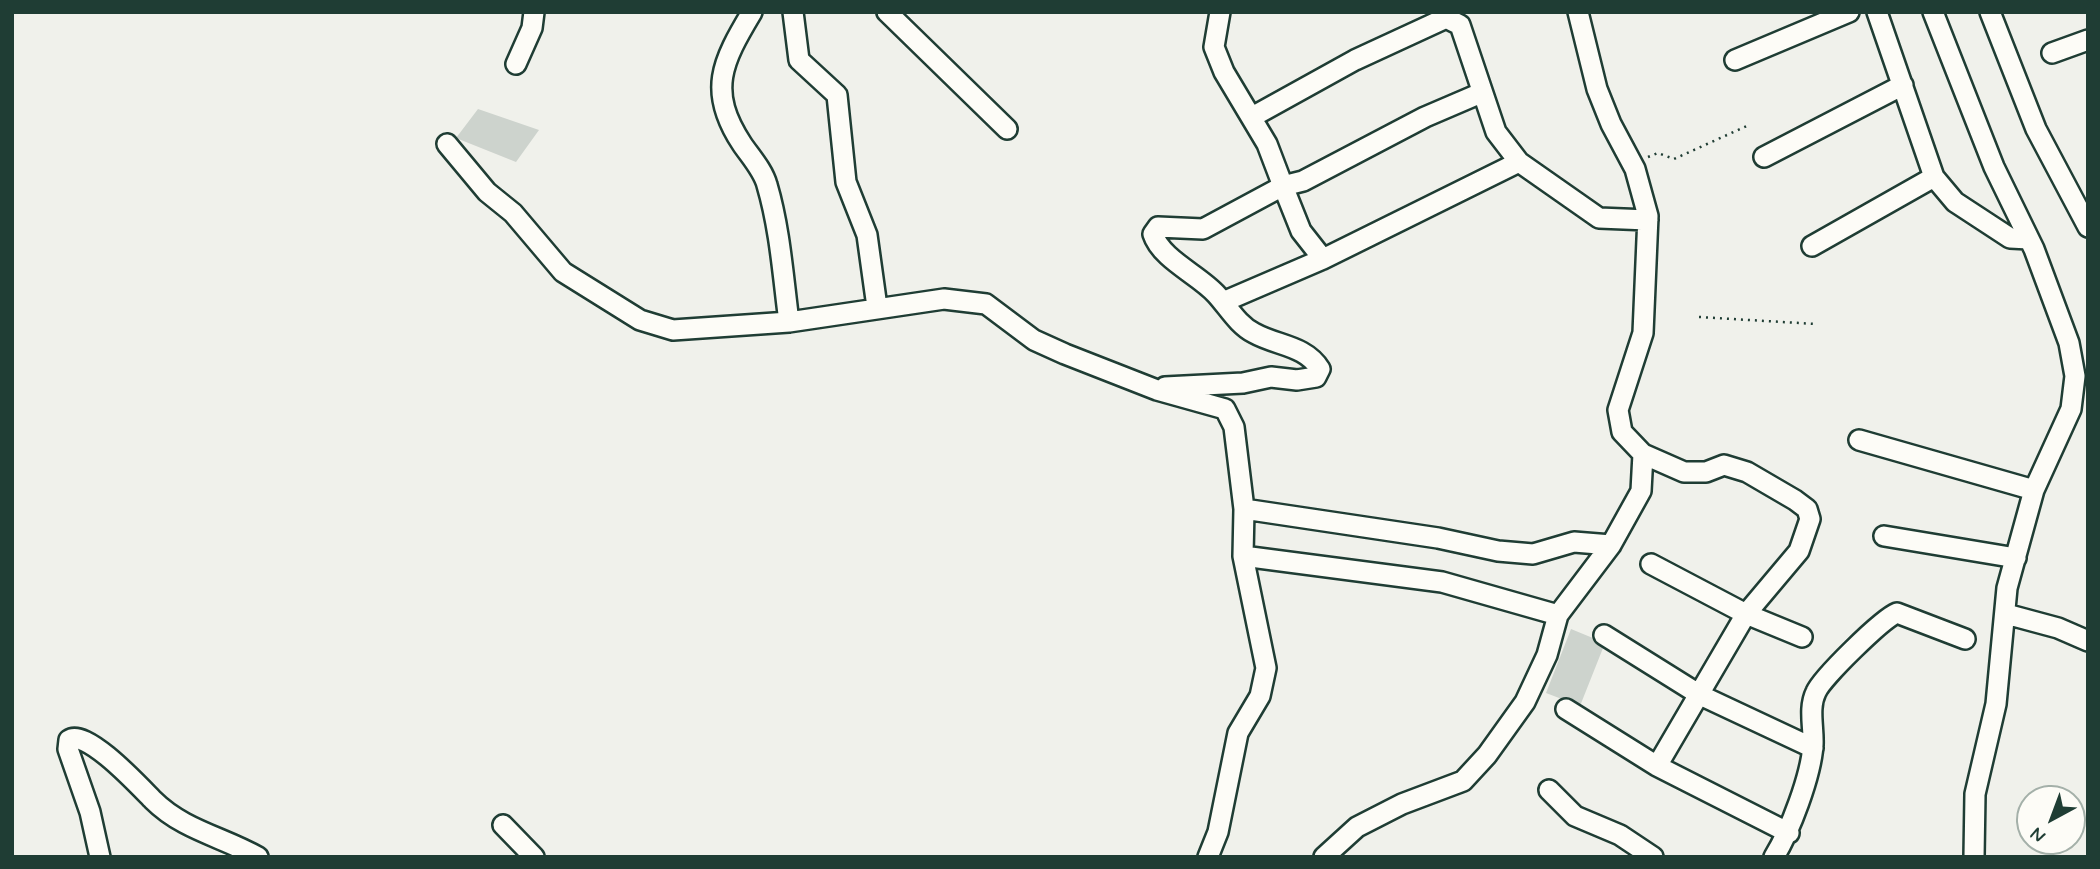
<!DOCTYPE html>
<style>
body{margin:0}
#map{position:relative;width:2100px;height:869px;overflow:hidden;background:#f0f1eb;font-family:Mynerve,sans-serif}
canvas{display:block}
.frame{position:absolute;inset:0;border:14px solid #1f3d34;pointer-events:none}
.north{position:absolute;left:2016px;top:785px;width:70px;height:70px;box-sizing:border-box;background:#fdfcf7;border:2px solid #a4b0a9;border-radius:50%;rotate:221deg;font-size:19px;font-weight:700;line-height:28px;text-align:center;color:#1f3d34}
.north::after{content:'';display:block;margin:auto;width:24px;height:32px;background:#1f3d34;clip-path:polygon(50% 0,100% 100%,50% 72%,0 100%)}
</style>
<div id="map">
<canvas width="2100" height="869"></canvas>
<div class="frame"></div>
<div class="north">N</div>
</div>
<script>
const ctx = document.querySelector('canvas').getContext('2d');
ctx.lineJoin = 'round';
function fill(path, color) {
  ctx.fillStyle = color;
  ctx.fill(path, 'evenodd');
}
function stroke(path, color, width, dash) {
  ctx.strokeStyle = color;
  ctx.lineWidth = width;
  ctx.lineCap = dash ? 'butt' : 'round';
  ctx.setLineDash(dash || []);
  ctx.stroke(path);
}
fill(new Path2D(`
 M 478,109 L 539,130 L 516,162 L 456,138 Z
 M 1571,629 L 1605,643 L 1580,706 L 1546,693 Z`), '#cdd3cd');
const minor = new Path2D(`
 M 752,12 C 722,62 707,91 742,144 C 750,156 763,170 767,185 C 780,229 783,276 789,322
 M 793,12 L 799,60 L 837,95 L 846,182 L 867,235 L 877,307
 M 887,12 L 1007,129
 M 1877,12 L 1934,177 L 1955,202 L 2010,238 L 2029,239
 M 1933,12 L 1994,167 L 2034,249 L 2069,343 L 2075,376 L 2071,409 L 2034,490 L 2007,588 L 1996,704 L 1975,794 L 1974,857
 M 1990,12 L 2036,129 L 2088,227
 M 2052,53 L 2088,40
 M 1735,60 L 1849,12
 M 516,64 L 532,28 L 534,12
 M 1252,117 L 1355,60 L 1446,18 L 1460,25 L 1496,132 L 1519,162 L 1599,218 L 1648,220
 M 447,144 L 487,192 L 513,213 L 563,272 L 640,320 L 673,330 L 789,322 L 944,299 L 986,304 L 1034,340 L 1065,354 L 1157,390 L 1225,409 L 1234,427 L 1244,509 L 1243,556 L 1266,668 L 1260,696 L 1238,733 L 1218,832 L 1208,857
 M 1764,157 L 1903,85
 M 1812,246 L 1934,177
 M 1323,259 L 1301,231 L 1283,186 L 1303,181 L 1425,117 L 1481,93
 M 1223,302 L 1323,259 L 1519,162
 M 1165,387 L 1243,383 L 1271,377 L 1297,380 L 1316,377 L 1320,369 C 1305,345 1277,346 1254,333 C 1238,325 1228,307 1216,294 C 1199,275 1161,259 1153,234 L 1158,227 L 1203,229 L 1283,186 L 1267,144 L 1224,72 L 1214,47 L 1220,12
 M 1859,440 L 2034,490
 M 1643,454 L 1684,472 L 1706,472 L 1724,465 L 1747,472 L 1795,500 L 1807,509 L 1810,519 L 1799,551 L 1746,614 L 1657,766
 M 1244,509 L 1438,538 L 1498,551 L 1533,554 L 1574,542 L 1611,545
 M 1884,536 L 2016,558
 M 1243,556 L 1442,582 L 1558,615
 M 1651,564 L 1746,614 L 1802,637
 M 2006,614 L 2058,628 L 2088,641
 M 1604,635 L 1700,695 L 1813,748
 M 1566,709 L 1657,766 L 1789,833
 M 1549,790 L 1575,816 L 1620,835 L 1653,857
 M 503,825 L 534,857
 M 100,857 L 90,812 L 68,749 L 69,740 C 86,728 140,787 153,800 C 183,830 223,837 258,857
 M 1324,857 L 1357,827 L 1402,804 L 1463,781 L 1487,755 L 1525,702 L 1547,655 L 1558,615 L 1611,545 L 1641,491 L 1643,454 L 1622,432 L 1618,410 L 1643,333 L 1648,216 L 1635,169 L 1611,124 L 1597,89 L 1578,12
 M 1774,857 C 1790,831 1811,776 1813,745 C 1814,728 1808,708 1816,692 C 1822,678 1882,619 1897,613 L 1965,639`);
stroke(minor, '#1f3d34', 24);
stroke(new Path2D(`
 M 1648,157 L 1658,153 L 1674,159 L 1749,125
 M 1699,317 L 1816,324`), '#1f3d34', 2.5, [2, 5]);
stroke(minor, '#fdfcf7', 19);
</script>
